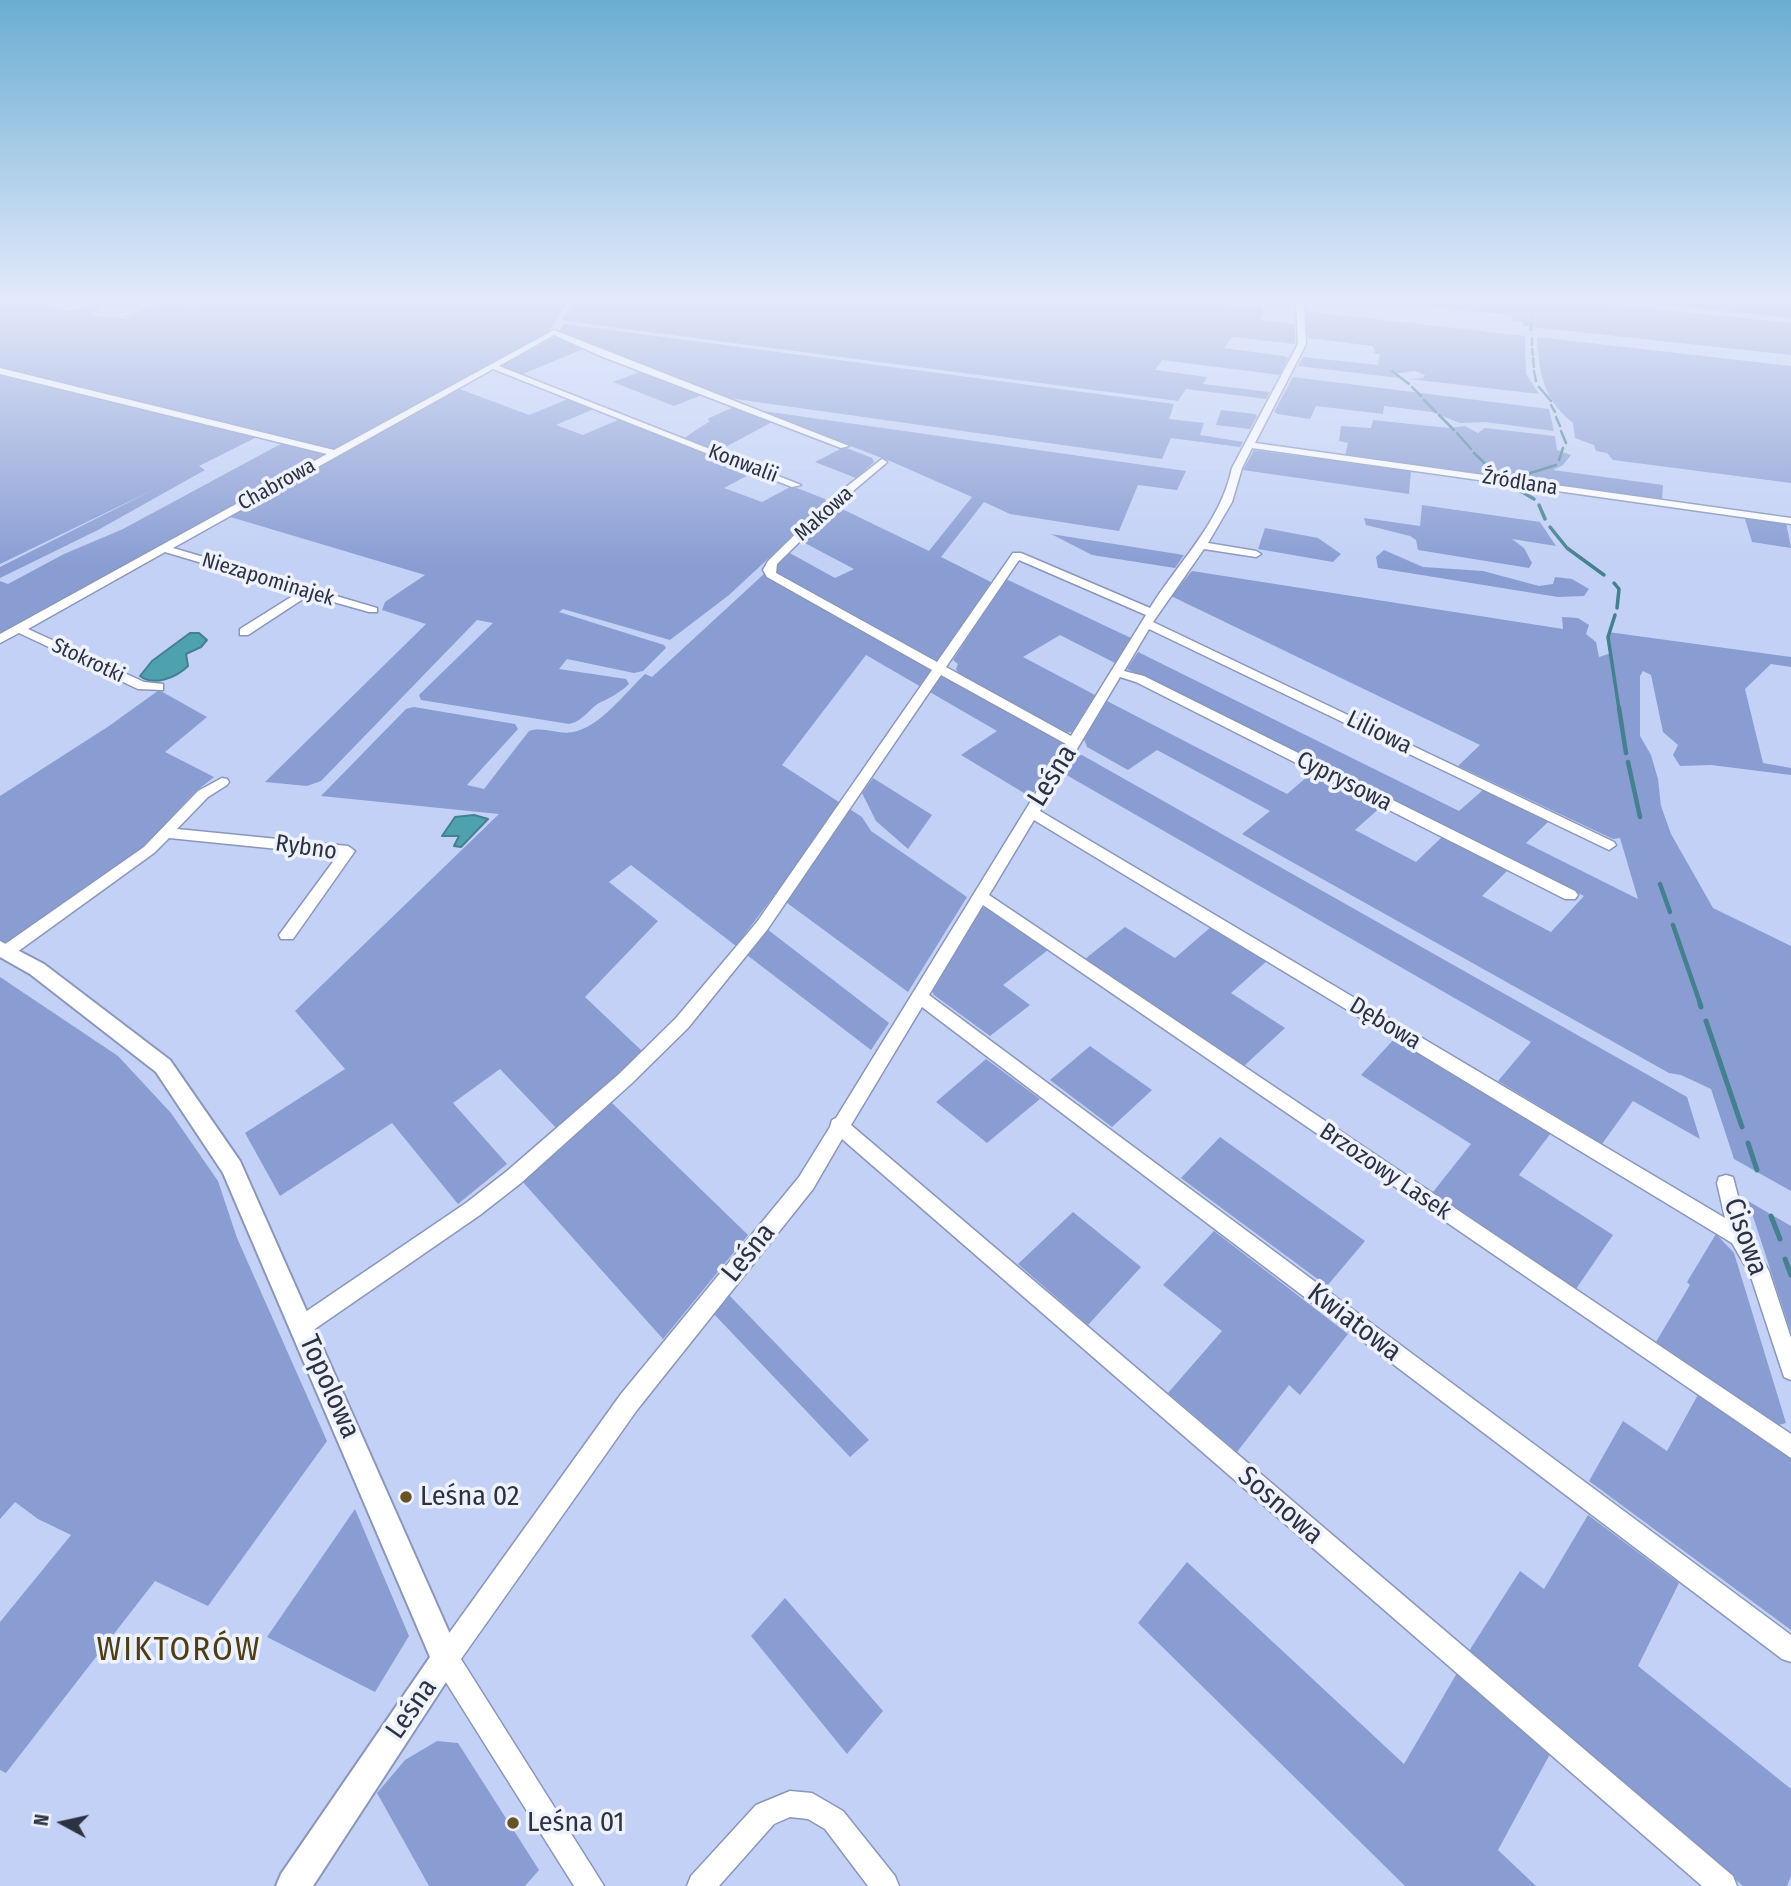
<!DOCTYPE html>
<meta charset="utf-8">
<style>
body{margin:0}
#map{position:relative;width:1791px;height:1886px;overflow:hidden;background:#c3d1f6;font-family:"Fira Sans Condensed",sans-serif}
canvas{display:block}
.north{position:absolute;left:28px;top:1788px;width:70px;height:70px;-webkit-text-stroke:5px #eef2fe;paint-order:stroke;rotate:278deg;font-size:19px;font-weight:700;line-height:28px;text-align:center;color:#2d3241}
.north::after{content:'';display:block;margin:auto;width:24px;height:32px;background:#2d3241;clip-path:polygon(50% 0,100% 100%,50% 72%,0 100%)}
</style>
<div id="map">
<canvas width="1791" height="1886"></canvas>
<div class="north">N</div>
</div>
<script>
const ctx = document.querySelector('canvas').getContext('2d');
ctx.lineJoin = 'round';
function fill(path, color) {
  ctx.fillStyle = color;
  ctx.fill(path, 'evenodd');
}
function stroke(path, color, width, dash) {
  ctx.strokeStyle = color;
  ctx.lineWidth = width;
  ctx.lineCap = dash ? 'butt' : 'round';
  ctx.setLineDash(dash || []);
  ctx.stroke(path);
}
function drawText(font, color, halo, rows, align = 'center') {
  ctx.font = font + ' "Fira Sans Condensed",sans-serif';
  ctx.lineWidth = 7;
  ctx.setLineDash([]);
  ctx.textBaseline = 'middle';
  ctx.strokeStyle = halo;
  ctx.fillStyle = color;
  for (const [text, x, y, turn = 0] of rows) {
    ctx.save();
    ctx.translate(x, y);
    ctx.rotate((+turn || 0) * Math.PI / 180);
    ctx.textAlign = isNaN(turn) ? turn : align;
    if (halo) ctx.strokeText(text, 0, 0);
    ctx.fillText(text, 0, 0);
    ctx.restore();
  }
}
fill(new Path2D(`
 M 0,302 L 47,302 C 67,319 85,304 107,303 L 89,315 L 129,319 L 125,316 L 160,302 L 193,305 L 199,302 L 568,302 L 548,332 L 522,349 L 338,450 L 315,451 L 323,454 L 318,460 L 0,634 L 0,581 L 8,584 L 64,554 L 123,529 L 288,440 L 265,433 L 199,466 L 205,470 L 98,530 L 0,578 L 0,567 L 155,489 L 0,564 Z
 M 573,302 L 1204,302 L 1263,308 L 1260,320 L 1295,324 L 1295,344 L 1232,337 L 1224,348 L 1284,356 L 1288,358 L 1280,375 L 1162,360 L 1155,370 L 1207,377 L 1203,384 L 1270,392 L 1266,399 L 1186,389 L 1178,401 L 565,321 L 562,320 Z
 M 1380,302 L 1591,302 L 1791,323 L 1791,355 L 1523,326 L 1523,322 L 1512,321 L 1511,315 Z
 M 1633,302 L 1791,302 L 1791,318 Z
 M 1304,311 L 1525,336 L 1526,374 L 1539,394 L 1409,379 L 1423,378 L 1425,375 L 1415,371 L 1393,374 L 1400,378 L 1298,366 L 1303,357 L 1378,365 L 1380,354 L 1375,354 L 1373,346 L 1308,338 Z
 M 564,324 L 1174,404 L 1169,419 L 1204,423 L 1200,435 L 1243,442 L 1240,447 L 1171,438 L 1162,459 L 721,397 L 559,331 Z
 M 558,335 L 586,348 L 520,375 L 503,368 L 503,365 Z
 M 1537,337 L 1791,366 L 1791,483 L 1613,460 L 1607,453 L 1596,451 L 1594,445 L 1575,438 L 1573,423 C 1543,399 1539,374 1537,337 Z
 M 642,371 L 704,394 L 674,406 L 613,382 Z
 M 1293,377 L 1549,409 L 1554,431 L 1485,422 L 1460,423 L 1432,412 L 1384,406 L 1383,414 L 1316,406 L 1310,419 L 1278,414 L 1274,412 Z
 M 457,388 L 529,415 L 568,399 L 594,409 L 556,425 L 583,435 L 620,419 L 754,472 L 724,488 L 762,502 L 792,486 L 825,499 L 827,504 L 729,595 L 670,640 L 563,609 L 559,612 L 664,645 L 666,648 L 643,671 L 634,673 L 567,659 L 559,669 L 626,679 L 629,684 C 619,693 612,697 601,702 C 588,709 584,721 569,724 L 421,700 L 419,695 L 493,623 L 477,620 L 321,781 L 307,786 L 265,782 L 426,624 L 382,610 L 385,602 L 425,575 L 227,516 Z
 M 736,406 L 774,421 L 718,451 L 684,438 L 710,421 L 707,419 Z
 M 756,410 L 1186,471 L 1177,490 L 1138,485 L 1119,531 L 1010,514 L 984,502 L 941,557 L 991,582 L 940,660 L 932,661 L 773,573 L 773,566 L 788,552 L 835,578 L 854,569 L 801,541 L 838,507 L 929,551 L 972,497 L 890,461 Z
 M 1221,410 L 1255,414 L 1257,416 L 1250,429 L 1216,425 Z
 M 1373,420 L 1449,428 L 1465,426 L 1478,433 L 1485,428 L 1555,436 L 1557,450 L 1571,455 L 1563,465 L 1553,470 L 1663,485 L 1662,500 L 1498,477 L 1486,470 L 1489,476 L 1345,456 L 1348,443 L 1339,441 L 1341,426 L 1371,428 Z
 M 844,447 L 872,458 L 874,462 L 856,478 L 815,462 Z
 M 1254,450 L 1411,471 L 1409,494 L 1243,470 Z
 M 1422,505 L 1540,522 L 1556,546 L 1512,539 L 1524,548 L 1532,563 L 1529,568 L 1418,550 L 1416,540 L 1410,536 L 1366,525 L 1364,518 L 1420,526 Z
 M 1744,516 L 1786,522 L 1791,548 L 1752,542 Z
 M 1265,528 L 1318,538 L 1341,554 L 1333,562 L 1258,549 Z
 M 1051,534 L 1184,555 L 1175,568 L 1092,555 Z
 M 1384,550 L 1423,567 L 1483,571 L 1539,586 L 1553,584 L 1555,577 L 1572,579 L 1589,589 L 1584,596 L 1558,597 L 1378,568 L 1376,557 Z
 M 1192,571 L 1563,629 L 1562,617 L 1578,618 L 1589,625 L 1586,634 L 1596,642 L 1599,657 L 1611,653 L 1608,632 L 1791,657 L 1791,667 L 1771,664 L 1745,689 L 1763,763 L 1791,768 L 1791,775 L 1711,765 L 1680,766 L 1673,755 L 1678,745 L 1663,732 L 1651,675 L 1643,671 L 1640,676 L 1640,736 L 1651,755 L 1658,779 L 1661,806 L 1671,834 L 1713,908 L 1791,946 L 1791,1191 L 1734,1159 L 1711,1089 L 1681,1075 L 1669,1073 L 1242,834 L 1270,811 L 1157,750 L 1128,770 L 1087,747 L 1084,739 L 1107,701 L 1287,794 L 1314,771 L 1382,806 L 1355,830 L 1416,862 L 1443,836 L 1509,869 L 1482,896 L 1551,932 L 1584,896 L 1127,669 L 1138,652 L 1459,811 L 1483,790 L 1549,821 L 1526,843 L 1638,899 L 1620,838 L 1613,839 L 1458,766 L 1480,745 L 1171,596 Z
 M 764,574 L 1065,743 L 1034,792 L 1024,793 L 961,755 L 997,731 L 866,655 L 782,765 L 862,817 L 871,831 L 967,897 L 908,992 L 775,894 L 736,946 L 631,865 L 609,882 L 658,921 L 585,997 L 642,1051 L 558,1130 L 500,1069 L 453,1103 L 507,1164 L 458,1204 L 392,1123 L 280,1196 L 245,1133 L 345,1069 L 295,1011 L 499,814 L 321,796 L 406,709 L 414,707 L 515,724 L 518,729 L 467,785 L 484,789 L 529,731 C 544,726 558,735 573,732 C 600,727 625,693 645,674 L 652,677 Z
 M 1006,579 L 1131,638 L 1115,663 L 1060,635 L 1023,657 L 1095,695 L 1072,732 L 1062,733 L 959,675 L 956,669 L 958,664 L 953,660 Z
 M 159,690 L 207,717 L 165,752 L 214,777 L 194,793 L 140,850 L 0,947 L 0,796 L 109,726 Z
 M 1082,755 L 1687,1097 L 1700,1139 L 1633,1101 L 1602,1144 L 1498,1081 L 1531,1042 L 1063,773 L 1074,756 Z
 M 873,778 L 932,815 L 908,849 L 876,821 L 862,793 Z
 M 981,908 L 987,908 L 1048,950 L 1003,985 L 1030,1005 L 990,1036 L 934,995 L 931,989 Z
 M 1212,926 L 1268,960 L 1231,993 L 1285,1028 L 1244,1066 L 1085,959 L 1125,927 L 1175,958 Z
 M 767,929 L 889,1023 L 871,1050 L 747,955 Z
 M 0,977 L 118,1056 L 171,1113 L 218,1181 L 237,1238 L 327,1441 L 208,1606 L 155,1581 L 6,1773 L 0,1770 L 0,1622 L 71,1535 L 38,1519 L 15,1502 L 0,1519 Z
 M 1395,1038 L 1551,1133 L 1519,1175 L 1613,1235 L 1576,1289 L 1433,1192 L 1471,1144 L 1361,1075 Z
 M 1090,1046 L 1152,1090 L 1112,1127 L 1050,1080 Z
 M 986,1059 L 1040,1099 L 987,1143 L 936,1102 Z
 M 611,1102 L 748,1235 L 663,1339 L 522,1181 Z
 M 1220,1137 L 1365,1241 L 1327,1286 L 1181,1178 Z
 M 1748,1201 L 1791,1226 L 1791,1333 Z
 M 1073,1212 L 1141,1267 L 1088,1325 L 1018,1264 Z
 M 1214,1231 L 1348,1334 L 1300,1395 L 1289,1385 L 1237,1452 L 1168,1393 L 1222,1331 L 1163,1285 Z
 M 1716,1234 L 1734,1253 L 1786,1423 L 1779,1425 L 1656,1342 L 1690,1285 L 1687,1282 Z
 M 727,1293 L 869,1440 L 850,1457 L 712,1312 Z
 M 1700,1391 L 1791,1455 L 1791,1630 L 1589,1481 L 1623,1421 L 1667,1451 Z
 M 355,1509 L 409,1636 L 375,1692 L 267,1637 Z
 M 1588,1515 L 1679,1583 L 1638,1666 L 1791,1789 L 1791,1876 L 1787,1886 L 1743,1886 L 1469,1651 L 1520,1571 L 1544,1589 Z
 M 1187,1562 L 1404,1764 L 1457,1673 L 1550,1754 L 1498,1850 L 1536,1886 L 1405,1886 L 1138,1623 Z
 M 785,1598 L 883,1711 L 847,1754 L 751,1636 Z
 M 437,1741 L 458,1743 L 539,1870 L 525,1886 L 429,1886 L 377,1793 L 405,1760 Z`), '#899dd3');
const water = new Path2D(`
 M 190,633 L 199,633 L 207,640 L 201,647 L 186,654 L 188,666 C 177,677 154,687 140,676 L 152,661 Z
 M 474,815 L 488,819 L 461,847 L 454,846 L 459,836 L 442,836 L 455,817 Z`);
fill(water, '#4ea2b0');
stroke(water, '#44808f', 2);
stroke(new Path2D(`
 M 1532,314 L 1533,308
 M 1531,323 L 1531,330
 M 1532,338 L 1532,345
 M 1532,349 L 1533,355
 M 1533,358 L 1534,367
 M 1392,371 L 1409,384
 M 1534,371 L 1536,381
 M 1412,387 L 1421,396
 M 1539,387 L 1551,401
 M 1424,400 L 1436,412
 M 1551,405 L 1555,412
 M 1439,415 L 1454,430
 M 1556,417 L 1560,426
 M 1561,431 L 1566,443
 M 1457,433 L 1471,449
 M 1474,453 L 1498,476
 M 1559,460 L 1563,448
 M 1521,476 L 1556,465`), '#44808f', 2.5);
stroke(new Path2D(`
 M 1514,487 L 1534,499
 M 1539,505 L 1545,519
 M 1550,527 L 1567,548 L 1604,575
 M 1614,583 L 1619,589 L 1617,608
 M 1615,615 L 1608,637 L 1619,709`), '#44808f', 3.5);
stroke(new Path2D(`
 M 1619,708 L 1626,753
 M 1628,762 L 1640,817
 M 1660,884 L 1670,912
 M 1673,925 L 1701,1006`), '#44808f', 4.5);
stroke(new Path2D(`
 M 1700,1004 L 1701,1007
 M 1706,1021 L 1742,1127
 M 1748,1143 L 1757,1170
 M 1771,1216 L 1780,1239
 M 1785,1259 L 1791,1275`), '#44808f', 5);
const minor = new Path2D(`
 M 1296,302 L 1304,302 L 1306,344 L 1255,443 L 1791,518 L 1791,524 L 1252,448 L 1242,468 L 1232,502 L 1208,543 L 1256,551 L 1261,554 L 1256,557 L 1204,549 L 1153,622 L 1614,842 L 1616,845 L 1609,850 L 1149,629 L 1124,671 L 1144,676 L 1575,891 L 1578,895 L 1575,899 L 1565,899 L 1136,682 L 1120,677 L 1040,811 L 1725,1218 L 1717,1183 L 1719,1177 L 1726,1175 L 1733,1177 L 1748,1235 L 1769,1271 L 1791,1338 L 1791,1380 L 1784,1377 L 1750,1274 L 1732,1243 L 1034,820 L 989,895 L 1791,1434 L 1791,1458 L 983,905 L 929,995 L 1791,1635 L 1791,1662 L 1782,1659 L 922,1007 L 851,1125 L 1733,1876 L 1737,1886 L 1702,1886 L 842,1139 L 813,1189 L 637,1410 L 461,1659 L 604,1886 L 574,1886 L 437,1668 L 434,1659 L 437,1650 L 621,1394 L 799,1177 L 830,1127 L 832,1120 L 836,1118 L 1066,744 L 941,675 L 767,930 L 688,1028 L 631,1084 L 521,1183 L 480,1215 L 309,1333 L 302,1336 L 295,1333 L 292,1326 L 295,1319 L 466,1203 L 507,1171 L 619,1074 L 676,1018 L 757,922 L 932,670 L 767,577 L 763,570 L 768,561 L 832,498 L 882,459 L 887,462 L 885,464 L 840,502 L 777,564 L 776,573 L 937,662 L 1013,553 L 1021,553 L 1150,608 C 1179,561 1220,524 1232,468 L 1298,344 ZM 1019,560 L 1146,615 L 1071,736 L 946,667 Z
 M 554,330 L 849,446 L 841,448 L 598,355 L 554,335 L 499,366 L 801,485 L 792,487 L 493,369 L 173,548 L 377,608 L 377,612 L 369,612 L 309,595 L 248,635 L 240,635 L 240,629 L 299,592 L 165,552 L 28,629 L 144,682 L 163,684 L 163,690 L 138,689 L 19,633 L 0,643 L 0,634 L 327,454 L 0,374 L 0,368 L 334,450 Z
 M 222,778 L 227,779 L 229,782 L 227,785 L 208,797 L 177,829 L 348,846 L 355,851 L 293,939 L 281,939 L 279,935 L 338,855 L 169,838 L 154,853 L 13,955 L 1,955 L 1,947 L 144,847 L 198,791 Z
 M 790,1791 L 812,1793 L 843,1811 L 895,1876 L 899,1886 L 868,1886 L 825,1829 L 808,1819 L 790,1817 L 774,1824 L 719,1886 L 687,1886 L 691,1876 L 756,1805 Z`);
const tertiary = new Path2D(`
 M 0,941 L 44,964 L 170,1060 L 240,1161 L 461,1659 L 313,1886 L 276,1886 L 281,1874 L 430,1657 L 223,1173 L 156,1072 L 30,974 L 0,957 Z`);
stroke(minor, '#8a97ba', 3);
stroke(tertiary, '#8a97ba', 4);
fill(minor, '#fff');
fill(tertiary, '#fff');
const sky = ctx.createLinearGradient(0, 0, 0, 566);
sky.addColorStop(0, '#6aadd2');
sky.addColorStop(0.53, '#e4eafb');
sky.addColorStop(1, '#e4eafb00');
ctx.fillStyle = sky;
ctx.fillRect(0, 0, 1791, 566);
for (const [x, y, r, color] of [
 [406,1497,7,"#675422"],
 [513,1823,7,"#675422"]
]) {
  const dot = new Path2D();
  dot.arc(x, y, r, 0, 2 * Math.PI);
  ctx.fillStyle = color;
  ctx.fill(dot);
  stroke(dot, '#eef2fe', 2.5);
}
drawText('21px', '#2d3241', '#eef2fe', [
 ["Konwalii",743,464,21],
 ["Źródlana",1520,483,9],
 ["Chabrowa",277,485,-29],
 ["Makowa",824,514,-42],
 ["Niezapominajek",268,580,17],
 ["Stokrotki",88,661,25]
]);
drawText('24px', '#2d3241', '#eef2fe', [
 ["Liliowa",1379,733,26],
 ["Cyprysowa",1344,782,27],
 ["Rybno",306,848,8],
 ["Dębowa",1385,1024,31],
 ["Brzozowy Lasek",1385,1172,34]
]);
drawText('28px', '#2d3241', '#eef2fe', [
 ["Leśna",1053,776,-58],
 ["Cisowa",1745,1237,70],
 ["Leśna",749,1253,-51],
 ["Kwiatowa",1354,1323,37],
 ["Topolowa",329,1387,66],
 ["Sosnowa",1280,1506,41],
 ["Leśna",412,1709,-55]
]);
drawText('28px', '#2d3241', '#eef2fe', [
 ["Leśna 02",420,1497],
 ["Leśna 01",527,1823]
], 'left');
ctx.letterSpacing = '2px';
drawText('33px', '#4d3e16', '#eef2fe', [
 ["WIKTORÓW",179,1651]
]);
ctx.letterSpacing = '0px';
</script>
